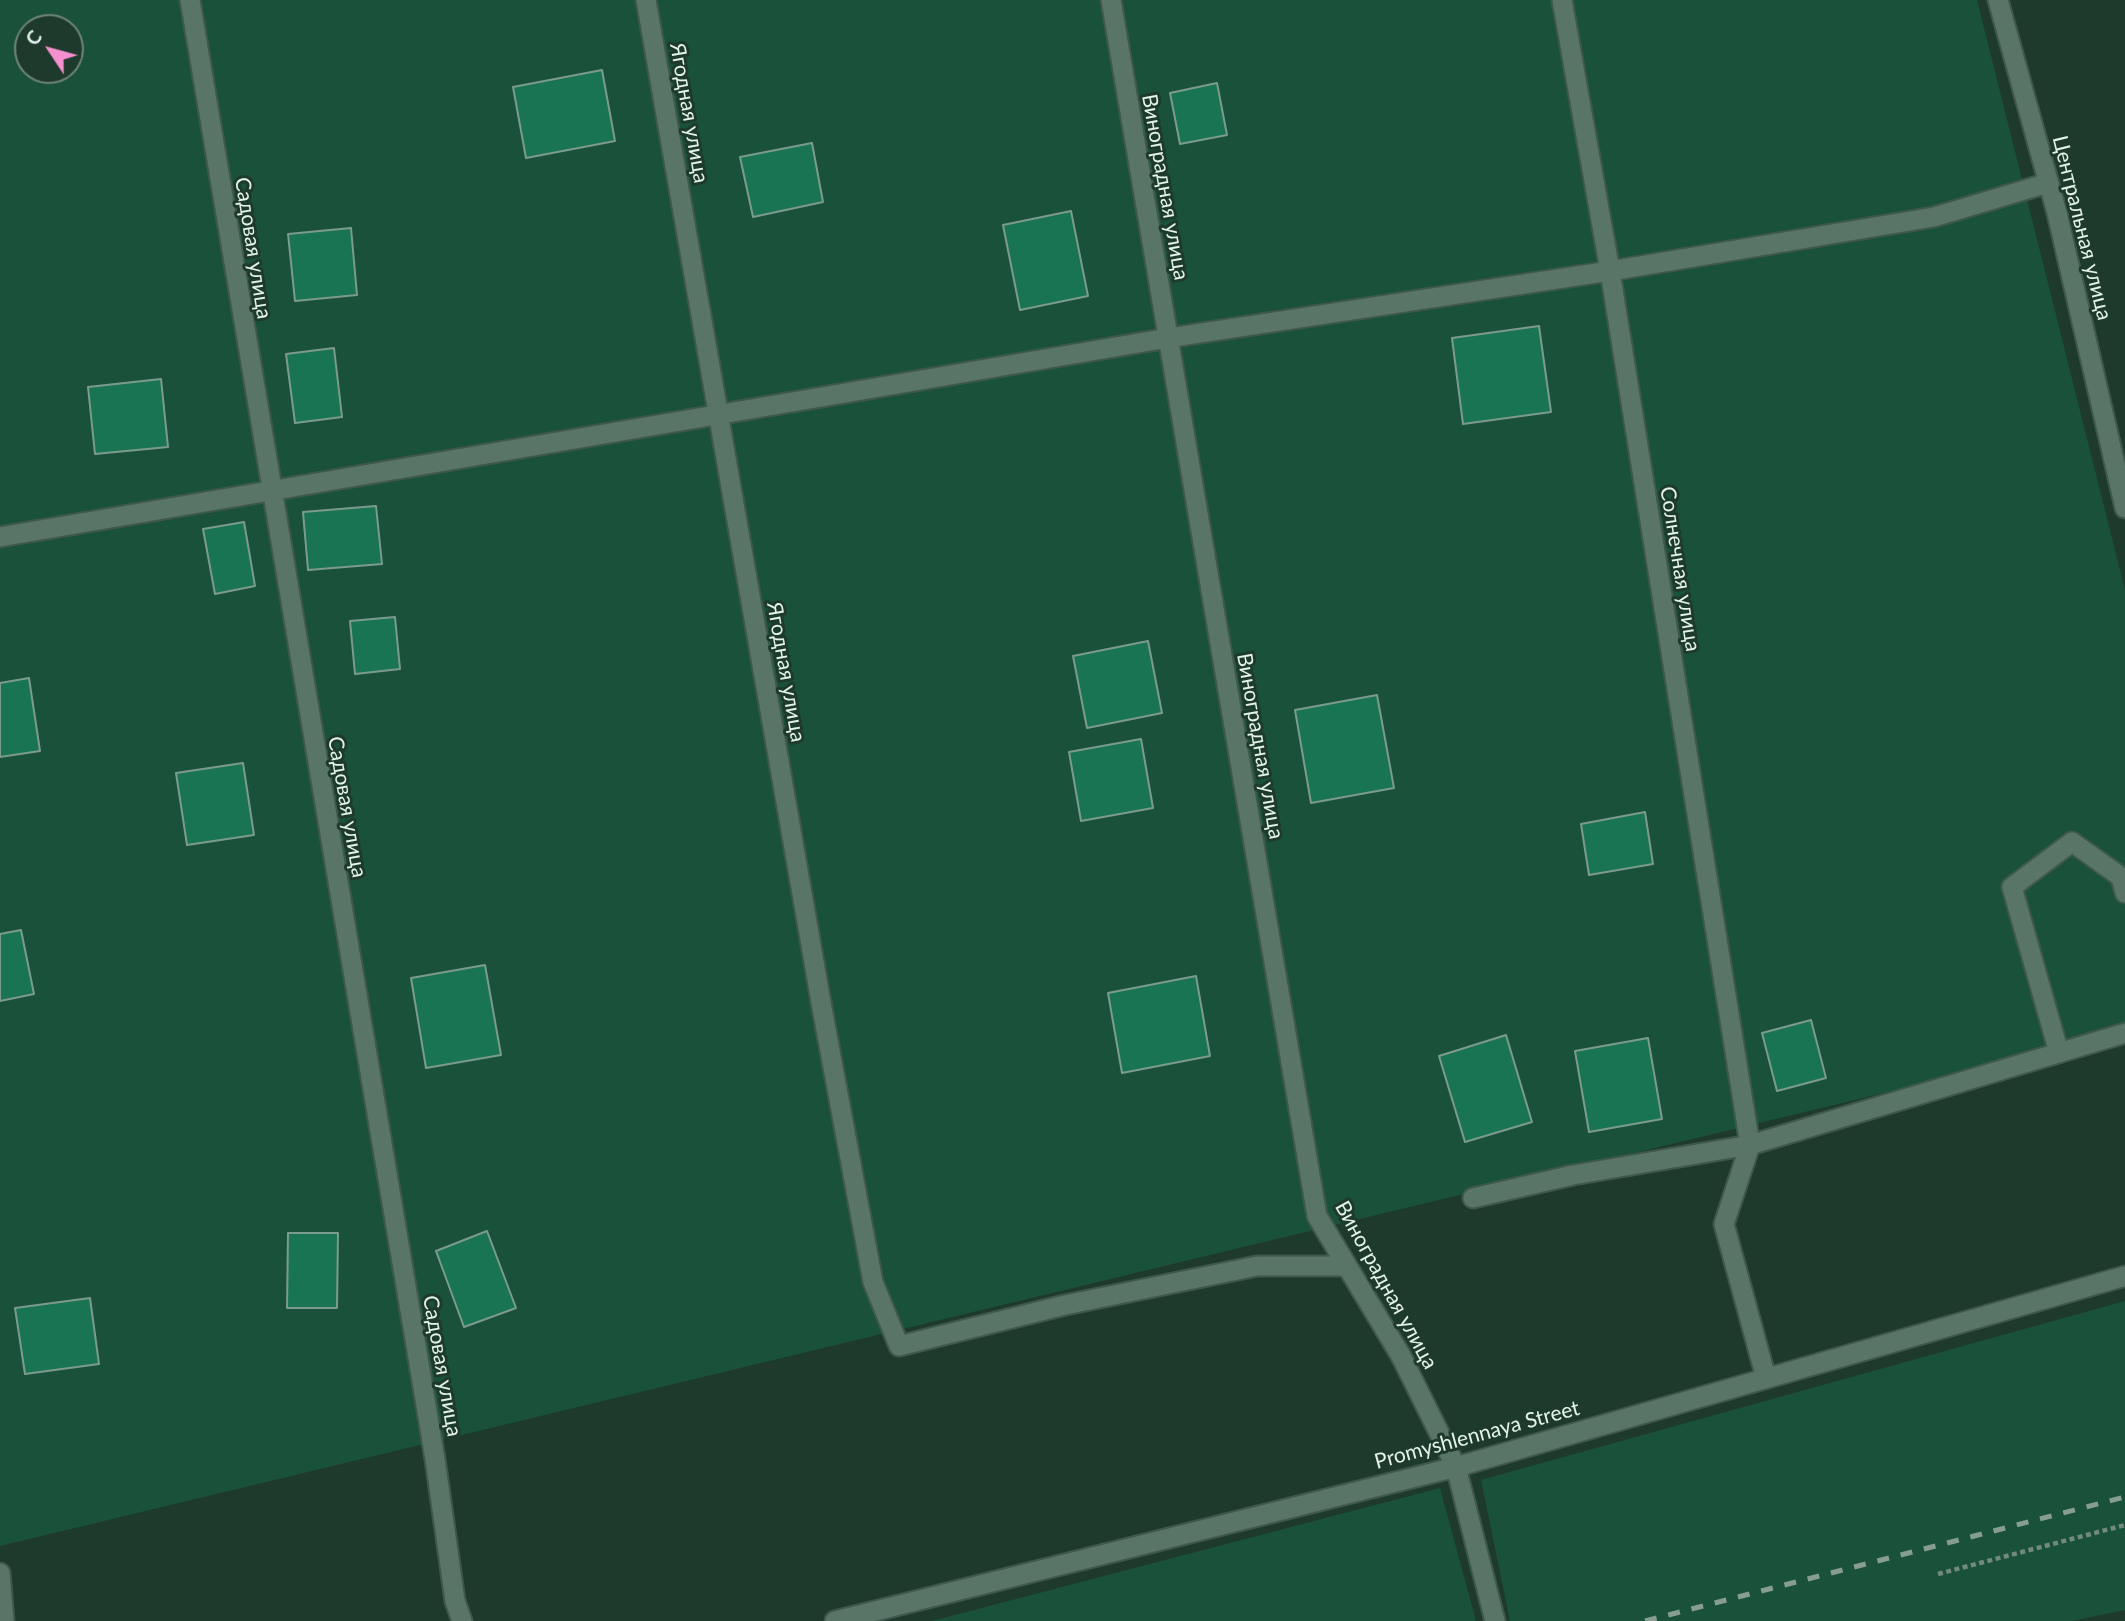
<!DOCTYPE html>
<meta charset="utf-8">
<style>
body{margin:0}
#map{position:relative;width:2125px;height:1621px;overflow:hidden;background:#1e3a2d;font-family:Lato,sans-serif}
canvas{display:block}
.north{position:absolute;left:14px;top:14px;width:70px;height:70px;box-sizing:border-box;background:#1e3a2d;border:2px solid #6d8479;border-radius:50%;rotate:306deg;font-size:19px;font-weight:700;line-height:28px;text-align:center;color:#e4f4eb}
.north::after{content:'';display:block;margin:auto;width:24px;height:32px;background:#f690cf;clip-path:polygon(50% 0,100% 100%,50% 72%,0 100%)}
</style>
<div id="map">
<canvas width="2125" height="1621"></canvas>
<div class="north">С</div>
</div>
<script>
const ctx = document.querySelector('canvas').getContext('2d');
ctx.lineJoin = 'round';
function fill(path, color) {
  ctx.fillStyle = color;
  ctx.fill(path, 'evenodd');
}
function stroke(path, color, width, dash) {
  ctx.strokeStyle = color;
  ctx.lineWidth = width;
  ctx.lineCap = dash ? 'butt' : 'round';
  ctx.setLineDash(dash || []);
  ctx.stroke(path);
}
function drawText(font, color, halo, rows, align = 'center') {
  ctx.font = font + ' Lato,sans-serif';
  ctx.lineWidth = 6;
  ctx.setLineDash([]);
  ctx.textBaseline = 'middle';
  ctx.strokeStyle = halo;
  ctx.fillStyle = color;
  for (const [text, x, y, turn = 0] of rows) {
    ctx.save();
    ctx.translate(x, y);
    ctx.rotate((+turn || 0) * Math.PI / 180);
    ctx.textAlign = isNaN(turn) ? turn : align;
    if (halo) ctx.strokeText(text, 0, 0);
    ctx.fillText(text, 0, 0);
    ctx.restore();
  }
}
fill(new Path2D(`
 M 0,0 L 1977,0 L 2125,590 L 2125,1035 L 0,1546 ZM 28,28 L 70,28 L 70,70 L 28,70 Z
 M 2125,1301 L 2125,1610 L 2072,1621 L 1510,1621 L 1481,1480 Z
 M 1440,1488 L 1476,1621 L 932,1621 Z`), '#1a513b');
const building = new Path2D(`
 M 602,70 L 615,141 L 526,158 L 513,87 Z
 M 1217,83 L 1227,135 L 1180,144 L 1170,93 Z
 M 812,143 L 823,202 L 753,217 L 740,157 Z
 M 1071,211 L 1088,296 L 1020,310 L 1003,225 Z
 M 351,228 L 357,295 L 295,301 L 288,234 Z
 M 1539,326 L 1551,412 L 1463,424 L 1452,338 Z
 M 334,348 L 342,417 L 295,423 L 286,354 Z
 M 161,379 L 168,447 L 95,454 L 88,387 Z
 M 376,506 L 382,564 L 308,570 L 303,512 Z
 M 244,522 L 255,586 L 215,594 L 203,529 Z
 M 395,617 L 400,669 L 355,674 L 350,621 Z
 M 1148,641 L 1162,713 L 1087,728 L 1073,656 Z
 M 29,678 L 40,751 L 0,757 L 0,683 Z
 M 1377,695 L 1394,788 L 1311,803 L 1295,710 Z
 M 1141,739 L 1153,808 L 1081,821 L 1069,752 Z
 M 243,763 L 254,835 L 187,845 L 176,773 Z
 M 1645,812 L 1653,864 L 1589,875 L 1581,824 Z
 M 21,930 L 34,994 L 0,1001 L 0,934 Z
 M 485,965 L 501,1055 L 426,1068 L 411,978 Z
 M 1196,976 L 1210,1056 L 1122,1073 L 1108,993 Z
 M 1811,1020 L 1826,1078 L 1777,1091 L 1762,1033 Z
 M 1506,1035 L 1532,1122 L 1465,1142 L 1439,1056 Z
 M 1648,1038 L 1662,1119 L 1589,1132 L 1575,1051 Z
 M 487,1231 L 516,1308 L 464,1327 L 436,1251 Z
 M 288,1233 L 338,1233 L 337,1308 L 287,1308 Z
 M 90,1298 L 99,1364 L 25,1374 L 15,1308 Z`);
fill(building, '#197453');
stroke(building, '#7c9b8c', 2);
const service = new Path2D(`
 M 1750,1145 L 1724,1224 L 1766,1378`);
const minor = new Path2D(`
 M 190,0 L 435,1459 L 455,1601 L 462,1621
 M 646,0 L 822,1008 L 873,1282 L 899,1346 L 1065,1305 L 1257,1266 L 1346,1266
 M 1111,0 L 1317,1216 L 1401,1356 L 1456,1467
 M 1562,0 L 1610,271 L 1750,1145
 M 1998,0 L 2057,213 L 2125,508
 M 0,537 L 1168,338 L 1610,271 L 1934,217 L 2048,183
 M 2059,1053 L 2012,887 L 2072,842 L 2121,877 L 2125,893
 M 1473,1198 L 1573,1175 L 1750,1145 L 2125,1033
 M 0,1573 L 4,1621`);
const tertiary = new Path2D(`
 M 1456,1467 L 1495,1621
 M 835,1621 L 1456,1467 L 2125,1276`);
stroke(service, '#3f584d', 23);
stroke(minor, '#3f584d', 23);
stroke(tertiary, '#3f584d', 23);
stroke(new Path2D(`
 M 1938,1574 L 2125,1525`), '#72897e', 4.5, [5, 3.5]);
stroke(service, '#587567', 19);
stroke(minor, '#587567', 19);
stroke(tertiary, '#587567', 19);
stroke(new Path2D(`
 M 1645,1621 L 2125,1497`), '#889d92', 5, [12, 12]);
drawText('21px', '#e4f4eb', '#1e3a2d', [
 ["Ягодная улица",689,113,80],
 ["Виноградная улица",1165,187,80],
 ["Центральная улица",2082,228,76],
 ["Садовая улица",253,248,81],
 ["Солнечная улица",1680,569,81],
 ["Ягодная улица",786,672,80],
 ["Виноградная улица",1260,746,80],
 ["Садовая улица",347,807,80],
 ["Виноградная улица",1386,1285,61],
 ["Садовая улица",442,1366,80],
 ["Promyshlennaya Street",1477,1435,-15]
]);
</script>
